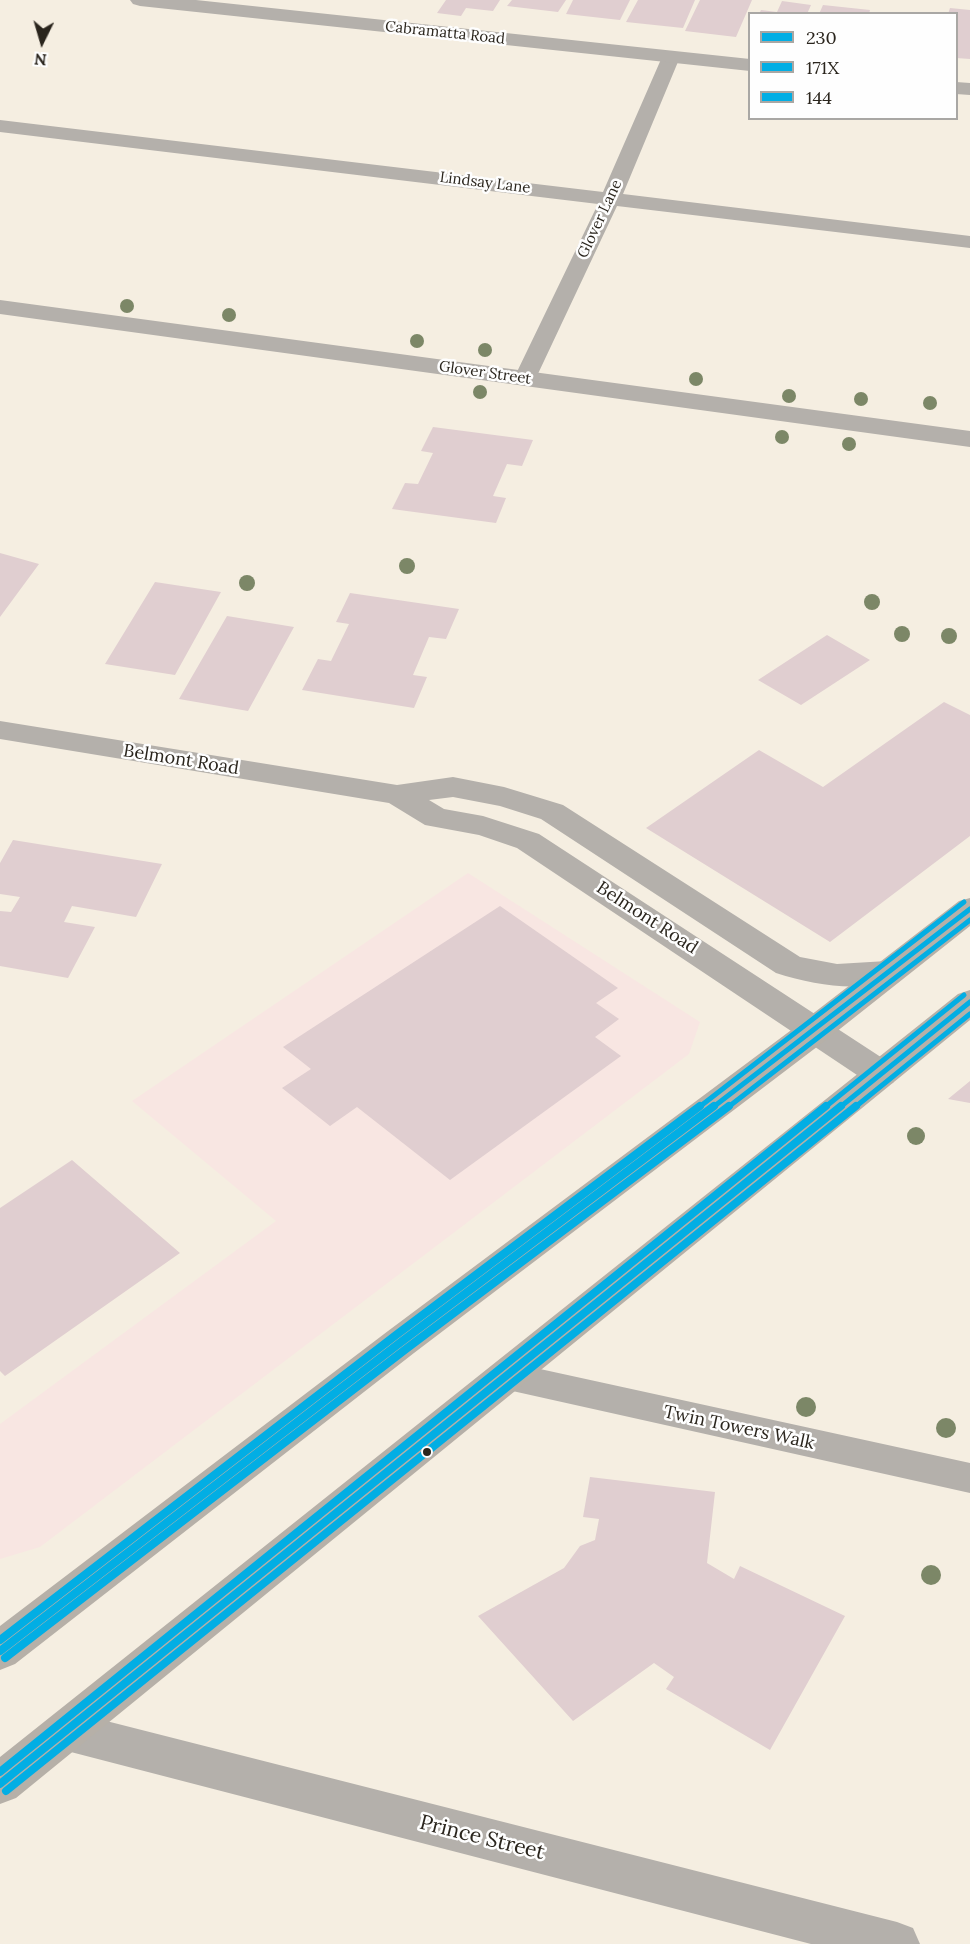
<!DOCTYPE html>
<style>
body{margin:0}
#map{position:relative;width:970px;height:1944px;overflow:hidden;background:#f5eee1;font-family:Lora,serif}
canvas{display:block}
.legend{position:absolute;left:748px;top:12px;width:210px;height:108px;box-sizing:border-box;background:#fefefe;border:2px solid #a9a7a4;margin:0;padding:8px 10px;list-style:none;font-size:18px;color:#2a251d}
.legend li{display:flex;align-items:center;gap:12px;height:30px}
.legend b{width:30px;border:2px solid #a9a7a4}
.north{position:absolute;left:12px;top:12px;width:60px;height:60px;-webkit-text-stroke:4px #fefefe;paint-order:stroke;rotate:185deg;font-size:16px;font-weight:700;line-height:24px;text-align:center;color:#2a251d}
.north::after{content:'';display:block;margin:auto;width:21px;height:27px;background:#2a251d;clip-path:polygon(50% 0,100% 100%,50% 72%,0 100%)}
</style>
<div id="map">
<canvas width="970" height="1944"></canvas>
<ul class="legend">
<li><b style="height:8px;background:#02aee4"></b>230</li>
<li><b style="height:8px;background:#02aee4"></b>171X</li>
<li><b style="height:8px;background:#02aee4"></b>144</li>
</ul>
<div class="north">N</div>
</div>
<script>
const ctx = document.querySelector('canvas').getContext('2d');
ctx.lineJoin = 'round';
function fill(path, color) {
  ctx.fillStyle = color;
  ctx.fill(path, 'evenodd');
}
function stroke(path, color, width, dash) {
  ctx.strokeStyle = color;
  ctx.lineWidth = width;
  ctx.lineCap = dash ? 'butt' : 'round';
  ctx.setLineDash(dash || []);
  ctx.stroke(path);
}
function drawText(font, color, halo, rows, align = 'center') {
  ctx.font = font + ' Lora,serif';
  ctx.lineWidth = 5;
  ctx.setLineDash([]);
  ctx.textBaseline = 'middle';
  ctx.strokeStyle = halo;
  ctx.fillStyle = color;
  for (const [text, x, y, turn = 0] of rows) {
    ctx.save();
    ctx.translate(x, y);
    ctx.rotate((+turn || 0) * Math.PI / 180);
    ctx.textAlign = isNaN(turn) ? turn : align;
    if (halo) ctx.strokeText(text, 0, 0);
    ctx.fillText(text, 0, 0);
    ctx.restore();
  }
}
fill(new Path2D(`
 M 468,873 L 700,1022 L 689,1054 L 40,1547 L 0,1559 L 0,1424 L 276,1221 L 132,1101 Z`), '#f8e6e2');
fill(new Path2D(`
 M 446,0 L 500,0 L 493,11 L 466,8 L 461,16 L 437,13 Z
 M 512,0 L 566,0 L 558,12 L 507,6 Z
 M 573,0 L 630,0 L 620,20 L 566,14 Z
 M 638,0 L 695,0 L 683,28 L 626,22 Z
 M 700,0 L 752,0 L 736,37 L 685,31 Z
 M 782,1 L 811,5 L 807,14 L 759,14 L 761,10 L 777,12 Z
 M 823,5 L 870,10 L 869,14 L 819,14 Z
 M 950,8 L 970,10 L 970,59 L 956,58 L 956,14 L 948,14 Z
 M 433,427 L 533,440 L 522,466 L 507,464 L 493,496 L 506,498 L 496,523 L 392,509 L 405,483 L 418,484 L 433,453 L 421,451 Z
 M 0,553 L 39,564 L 0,617 Z
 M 155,582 L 221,592 L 175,675 L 105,664 Z
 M 350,593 L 459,609 L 446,639 L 429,637 L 413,675 L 427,677 L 414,708 L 302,690 L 318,659 L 331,661 L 349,624 L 336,622 Z
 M 227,616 L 294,627 L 248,711 L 179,699 Z
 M 827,635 L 870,660 L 801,705 L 758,680 Z
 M 944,702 L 970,715 L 970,836 L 830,942 L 646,828 L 759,750 L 823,787 Z
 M 13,840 L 162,864 L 136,917 L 72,906 L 64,922 L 95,927 L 68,978 L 0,966 L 0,911 L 11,912 L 20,897 L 0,894 L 0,863 Z
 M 500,906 L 618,988 L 596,1003 L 619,1019 L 595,1037 L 621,1056 L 450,1180 L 357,1107 L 330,1126 L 282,1088 L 311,1069 L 283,1047 Z
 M 970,1081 L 970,1103 L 948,1099 Z
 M 72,1160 L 180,1253 L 5,1376 L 0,1371 L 0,1208 Z
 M 590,1477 L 715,1492 L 707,1563 L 734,1579 L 740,1566 L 845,1616 L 770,1750 L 666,1689 L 674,1677 L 654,1663 L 573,1721 L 478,1616 L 564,1568 L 580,1546 L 595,1540 L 599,1519 L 583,1517 Z`), '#e0ced0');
fill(new Path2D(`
 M 671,51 L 678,53 L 680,57 L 623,194 L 970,236 L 970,248 L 617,206 L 536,378 L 533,383 L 525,385 L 517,383 L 514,378 L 598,204 L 0,132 L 0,120 L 603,192 L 662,57 L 664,53 Z
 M 508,1362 L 970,1463 L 970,1493 L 508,1390 L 496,1386 L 491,1376 L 496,1366 Z`), '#b4b0ab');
fill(new Path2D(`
 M 130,0 L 196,0 L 750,59 L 750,71 L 140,6 L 133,4 Z
 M 956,82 L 970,83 L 970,95 L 956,94 Z
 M 0,300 L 970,431 L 970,447 L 0,314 Z
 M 67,1711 L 897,1922 L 913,1928 L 920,1944 L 811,1944 L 67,1751 L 52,1745 L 45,1731 L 52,1717 Z`), '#b4b0ab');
fill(new Path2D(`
 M 0,721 L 397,785 L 453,777 L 504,787 L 563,805 L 800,957 L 837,964 L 887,961 L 899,964 L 904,972 L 899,980 C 857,992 817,986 776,973 L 541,819 L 500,806 L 453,797 L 429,800 L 444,809 L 483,816 L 539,834 L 893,1065 L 898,1074 L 893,1083 L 881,1086 L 869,1083 L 517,848 L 479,835 L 425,825 L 389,803 L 0,739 Z`), '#b4b0ab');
fill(new Path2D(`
 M 970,898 L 970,926 L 826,1040 L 414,1353 L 15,1664 L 0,1670 L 0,1626 L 388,1331 L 802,1022 L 959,901 Z
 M 970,990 L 970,1020 L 16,1798 L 0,1804 L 0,1757 L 958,994 Z`), '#b6b0a8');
stroke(new Path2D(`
 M 712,1108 L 970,909
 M 839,1108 L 970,1002`), '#02aee4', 5);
stroke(new Path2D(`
 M 0,1651 L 401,1342 L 714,1106
 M 0,1784 L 841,1106`), '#02aee4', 8);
stroke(new Path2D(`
 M 727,1108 L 970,920
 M 854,1108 L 970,1014`), '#02aee4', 5);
stroke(new Path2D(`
 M 5,1658 L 406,1349 L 729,1106
 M 6,1791 L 856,1106`), '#02aee4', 8);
stroke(new Path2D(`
 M 698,1108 L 964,902
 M 824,1108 L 964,995`), '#02aee4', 5);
stroke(new Path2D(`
 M 0,1640 L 396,1335 L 700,1106
 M 0,1772 L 826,1106`), '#02aee4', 8);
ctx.fillStyle = '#7c8767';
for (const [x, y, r] of [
 [127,306,7],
 [229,315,7],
 [417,341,7],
 [485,350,7],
 [696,379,7],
 [480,392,7],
 [789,396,7],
 [861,399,7],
 [930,403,7],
 [782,437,7],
 [849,444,7],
 [407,566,8],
 [247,583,8],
 [872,602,8],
 [902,634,8],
 [949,636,8],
 [916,1136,9],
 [806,1407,10],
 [946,1428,10],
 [931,1575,10]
]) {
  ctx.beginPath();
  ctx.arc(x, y, r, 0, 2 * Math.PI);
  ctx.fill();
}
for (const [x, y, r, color] of [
 [427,1452,5,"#2a251d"]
]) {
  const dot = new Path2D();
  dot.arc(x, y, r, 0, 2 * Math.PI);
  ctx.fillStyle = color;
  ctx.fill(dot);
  stroke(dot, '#fefefe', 2);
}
drawText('15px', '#2a251d', '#fefefe', [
 ["Cabramatta Road",445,33,6],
 ["Lindsay Lane",485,183,7],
 ["Glover Lane",600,219,-65],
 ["Glover Street",485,373,8]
]);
drawText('18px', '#2a251d', '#fefefe', [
 ["Belmont Road",181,760,9],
 ["Belmont Road",647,918,33],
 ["Twin Towers Walk",739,1428,12]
]);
drawText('21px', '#2a251d', '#fefefe', [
 ["Prince Street",482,1838,14]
]);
</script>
